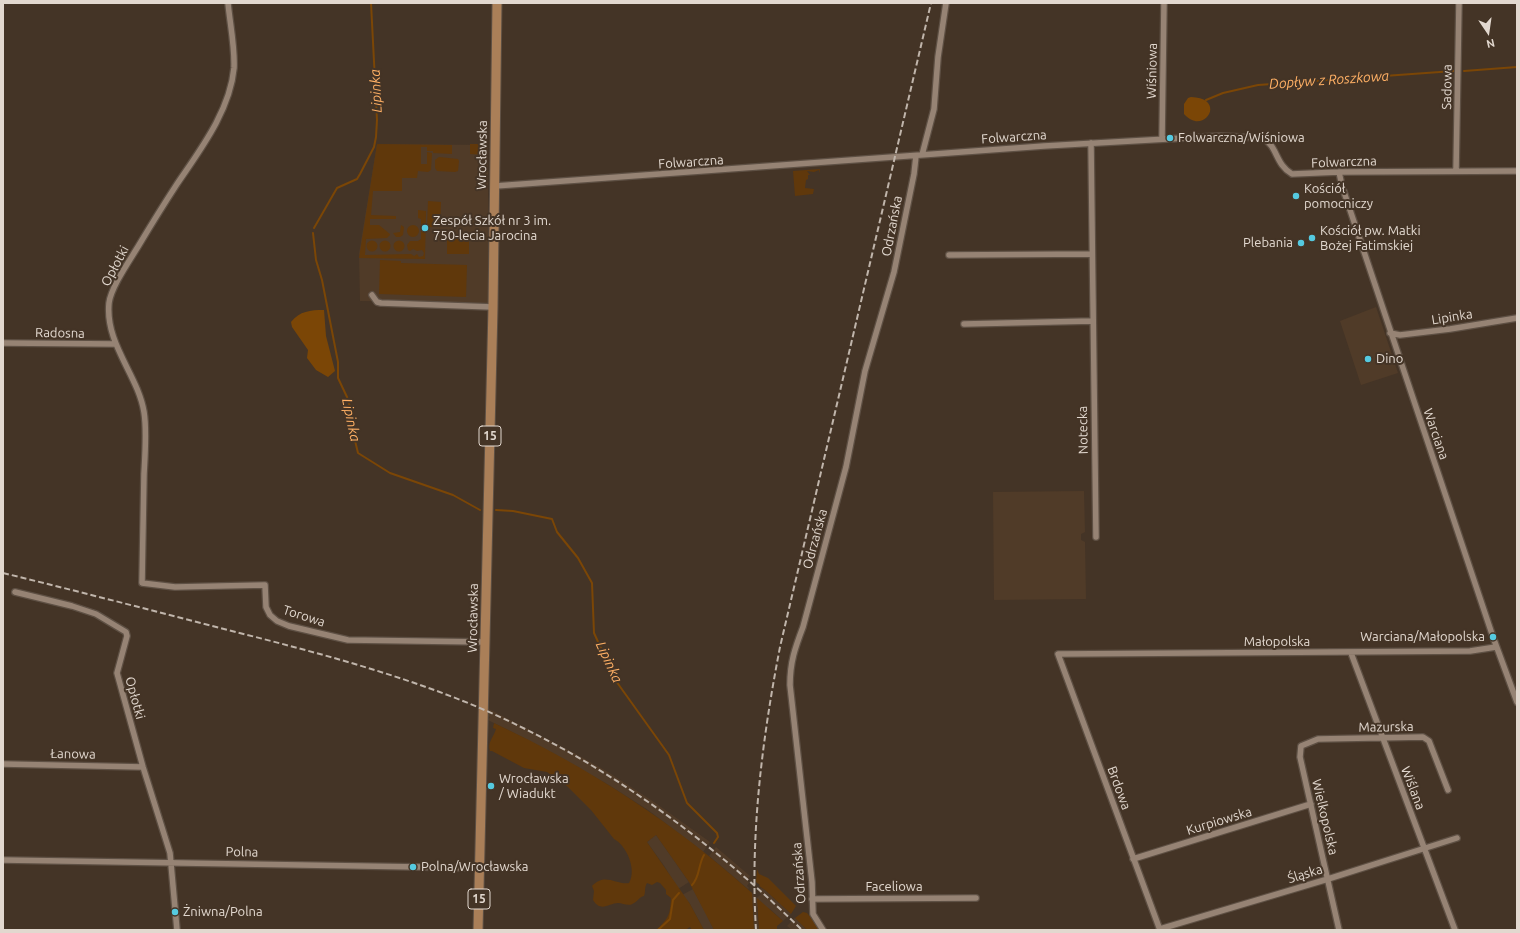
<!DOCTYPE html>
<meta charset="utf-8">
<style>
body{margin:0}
#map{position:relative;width:1520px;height:933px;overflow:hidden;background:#443426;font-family:Ubuntu,sans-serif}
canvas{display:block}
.frame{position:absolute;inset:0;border:4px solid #e2d8cf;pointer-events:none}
.north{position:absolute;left:1468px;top:12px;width:40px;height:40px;-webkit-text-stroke:3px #443426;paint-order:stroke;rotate:167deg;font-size:11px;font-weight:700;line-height:16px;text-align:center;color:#e2d8cf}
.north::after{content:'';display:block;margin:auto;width:14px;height:18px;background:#e2d8cf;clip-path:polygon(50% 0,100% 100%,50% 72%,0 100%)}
</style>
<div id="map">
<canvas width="1520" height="933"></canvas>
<div class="frame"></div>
<div class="north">N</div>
</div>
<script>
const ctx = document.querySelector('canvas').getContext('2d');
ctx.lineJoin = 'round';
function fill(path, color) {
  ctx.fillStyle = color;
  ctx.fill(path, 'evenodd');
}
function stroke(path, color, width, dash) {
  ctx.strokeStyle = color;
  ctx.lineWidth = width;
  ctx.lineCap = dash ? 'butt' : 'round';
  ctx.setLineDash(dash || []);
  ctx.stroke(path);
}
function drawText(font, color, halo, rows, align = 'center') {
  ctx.font = font + ' Ubuntu,sans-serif';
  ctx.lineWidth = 4;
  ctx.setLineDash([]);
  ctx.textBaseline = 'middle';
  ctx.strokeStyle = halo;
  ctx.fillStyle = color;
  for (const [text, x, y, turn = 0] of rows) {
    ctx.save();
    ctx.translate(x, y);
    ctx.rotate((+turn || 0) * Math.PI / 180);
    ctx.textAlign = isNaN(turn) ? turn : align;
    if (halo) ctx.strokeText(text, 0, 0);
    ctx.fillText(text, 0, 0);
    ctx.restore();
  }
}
fill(new Path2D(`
 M 377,144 L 488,145 L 488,303 L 360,301 L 359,254 Z
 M 1376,307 L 1398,373 L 1361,385 L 1340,321 Z
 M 1084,491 L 1085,532 L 1081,534 L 1081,540 L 1085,542 L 1086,599 L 994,600 L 993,492 Z
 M 489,709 L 576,754 L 608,772 L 654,802 L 710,842 L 703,852 L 648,810 L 607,784 L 524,738 L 488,720 L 490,717 L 488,716 Z
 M 656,835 L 689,882 L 678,889 L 665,867 L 647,842 Z
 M 716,847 L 750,876 L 747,880 L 749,883 L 747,886 L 749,888 L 748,889 L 709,856 Z
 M 761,888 L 765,890 L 791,914 L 783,921 L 770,909 L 757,907 L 759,930 L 754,930 L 752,893 L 757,898 L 761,894 L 758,891 Z
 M 693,889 L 707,915 L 714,930 L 704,930 L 690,904 L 682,895 Z
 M 795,918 L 807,930 L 792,930 L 787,926 Z`), '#503b28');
fill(new Path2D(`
 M 377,144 L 452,145 L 452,154 L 433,153 L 433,151 L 427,151 L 427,147 L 421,147 L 421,164 L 427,164 L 427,152 L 432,153 L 431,170 L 428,172 L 418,171 L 417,178 L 402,178 L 402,191 L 373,191 L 371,215 L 396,216 L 396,219 L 370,219 L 370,225 L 379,225 L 390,234 L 390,235 L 387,238 L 366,239 L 365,255 L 411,254 L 414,256 L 417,254 L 419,257 L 423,256 L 424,253 L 422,250 L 417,251 L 413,249 L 410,251 L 408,250 L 407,245 L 410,241 L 418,241 L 421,239 L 421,219 L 418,218 L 418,210 L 426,211 L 425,259 L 359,258 Z
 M 470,144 L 481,144 L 481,151 L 487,151 L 487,155 L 470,154 Z
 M 439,157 L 458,159 L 459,161 L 458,171 L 455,172 L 437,171 L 435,168 L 435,160 Z
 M 820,169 L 819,174 L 819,170 L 814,172 L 807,171 L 810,175 L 808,175 L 808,179 L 806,180 L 805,188 L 814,189 L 813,194 L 795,196 L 793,171 Z
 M 428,201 L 441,202 L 440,227 L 427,227 Z
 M407 231a6 6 0 1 1 12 0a6 6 0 1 1-12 0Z
 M 401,225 L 404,227 L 403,235 L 400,237 L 396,237 L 393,233 L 400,232 Z
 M 447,235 L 469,235 L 469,254 L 447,254 Z
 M393.5 246a5.5 5.5 0 1 1 11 0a5.5 5.5 0 1 1-11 0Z
 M379.5 246a5.5 5.5 0 1 1 11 0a5.5 5.5 0 1 1-11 0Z
 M366.5 246a5.5 5.5 0 1 1 11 0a5.5 5.5 0 1 1-11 0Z
 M 380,260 L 401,261 L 401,263 L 467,265 L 466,297 L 379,294 Z
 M 494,723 C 588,767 675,823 752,893 L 754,930 L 714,930 L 689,882 L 656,835 L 647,842 L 690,904 L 704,930 L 692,930 L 690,927 L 685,930 L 656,930 C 669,918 670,915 671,898 L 666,894 L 666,890 L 660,883 L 657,882 L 652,885 L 647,883 C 644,888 646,891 644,896 C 639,897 638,901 634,903 C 629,907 623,903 618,903 C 609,903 601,913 593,900 L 594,891 L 592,886 C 605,872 616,885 629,883 C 637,870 627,846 614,839 L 591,810 L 567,786 L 547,772 L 524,768 L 492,751 L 490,751 C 487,742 494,737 496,729 L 493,728 Z
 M 757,869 L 759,874 L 768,878 L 796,906 L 791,914 L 765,890 L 759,886 L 760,885 L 756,882 Z
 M 757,898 L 783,921 L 777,926 L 777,930 L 759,930 Z
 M 803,912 L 807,913 L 821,930 L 807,930 L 795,918 Z`), '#60380b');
fill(new Path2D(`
 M 1191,97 C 1228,98 1204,137 1184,114 L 1184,104 L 1188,98 Z
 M 324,310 L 326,336 L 335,371 L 328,377 L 316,370 L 307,358 L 308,350 L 292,327 L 291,322 C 300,311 310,310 324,310 Z`), '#7b4606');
stroke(new Path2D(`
 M 1464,71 L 1517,67
 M 1206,100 L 1223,93 L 1258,85 L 1454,71
 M 314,228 L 337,188 L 357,179 L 360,174 L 374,147 L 376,137 L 377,120 L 371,3
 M 313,233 L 316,260 L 322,280 L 338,362 L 338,378 L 347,397 L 350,407 L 350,420 L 358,453 L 390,473 L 453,495 L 480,510
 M 496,510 L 513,511 L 552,519 L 557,532 L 578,558 L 592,583 L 594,633 L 616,681 L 669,755 L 687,803 L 717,833 L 718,837 L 714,843
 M 692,885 C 700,877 698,865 704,855
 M 658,930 L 670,919 L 673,900 L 679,893`), '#7b4606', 2);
const minor = new Path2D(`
 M 228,3 C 230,24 235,47 234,68 C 230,111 200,150 177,184 C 164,204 151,225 139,245 C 130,260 111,287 109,303 C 105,344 138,375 144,412 C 147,430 145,455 144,474 C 143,510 143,547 142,583 L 175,587 L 265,585 L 266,607 L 270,615 L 277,621 L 289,626 L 348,640 L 485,642
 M 1162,139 L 1164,3
 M 1091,143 L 1096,537
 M 922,155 L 934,109 L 938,57 L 946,3
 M 1456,171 L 1459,3
 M 1339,172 L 1342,186 L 1493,637 L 1517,702
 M 495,186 L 1044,146 L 1220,136 L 1263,138 C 1278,147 1275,164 1292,174 L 1339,172 L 1517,171
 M 949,255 L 1092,254
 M 372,295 L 377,302 L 381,303 L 493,307
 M 964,324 L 1092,321
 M 1390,333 L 1400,335 L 1450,329 L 1517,318
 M 3,343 L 116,344
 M 15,592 L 72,606 L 96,614 L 126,632 L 127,636 L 117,673 L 143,767 L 170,853 L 177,930
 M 1351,653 L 1455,930
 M 3,764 L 143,767
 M 1133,859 L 1311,804
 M 3,860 L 480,868
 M 812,899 L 976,898
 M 1160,929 L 1328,879 L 1457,838
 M 823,930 L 813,914 L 812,882 L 790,685 C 790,662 795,648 803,627 L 846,467 L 865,371 L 894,272 L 914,174 L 916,156
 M 1160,930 L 1058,654 L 1470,651 L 1496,647
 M 1339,930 L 1300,757 L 1301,746 L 1318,739 L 1423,737 L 1429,741 L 1448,790`);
const primary = new Path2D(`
 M 478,930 L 493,307 L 497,3`);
stroke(minor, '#5e5044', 8);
stroke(primary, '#5e5044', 11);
stroke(minor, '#968374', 5.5);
stroke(primary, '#aa7f58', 9);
stroke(new Path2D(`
 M 3,573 C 77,591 150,610 224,629 C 307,650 389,671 468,703 C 594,755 705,835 802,930
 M 756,930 C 750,835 762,740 780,647 L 931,3`), '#c0b5ab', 2, [6, 3]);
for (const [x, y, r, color] of [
 [1170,138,4,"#55cae0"],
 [1296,196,4,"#55cae0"],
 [425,228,4,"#55cae0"],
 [1312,238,4,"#55cae0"],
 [1301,243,4,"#55cae0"],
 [1368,359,4,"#55cae0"],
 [1493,637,4,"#55cae0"],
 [491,786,4,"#55cae0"],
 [413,867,4,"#55cae0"],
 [175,912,4,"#55cae0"]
]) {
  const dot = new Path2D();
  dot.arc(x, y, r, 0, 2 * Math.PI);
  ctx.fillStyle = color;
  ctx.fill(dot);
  stroke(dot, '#443426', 1.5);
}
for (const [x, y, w] of [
 [490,436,22],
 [479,899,22]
]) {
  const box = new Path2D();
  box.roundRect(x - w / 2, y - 10, w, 20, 3);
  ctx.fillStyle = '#443426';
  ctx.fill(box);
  stroke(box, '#e2d8cf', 1);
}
drawText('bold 12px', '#e2d8cf', null, [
 ["15",490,436],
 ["15",479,899]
]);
drawText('13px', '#e2d8cf', '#443426', [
 ["Wiśniowa",1152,71,-89],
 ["Sadowa",1447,87,-89],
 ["Folwarczna",1014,137,-4],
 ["Wrocławska",482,155,-89],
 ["Folwarczna",691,162,-4],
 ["Folwarczna",1344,162,-2],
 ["Odrzańska",892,226,-79],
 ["Opłotki",115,266,-62],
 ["Lipinka",1452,317,-9],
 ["Radosna",60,333,1],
 ["Notecka",1083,430,-91],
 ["Warciana",1436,434,71],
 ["Odrzańska",815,539,-75],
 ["Torowa",304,616,18],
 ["Wrocławska",473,618,-89],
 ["Małopolska",1277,642],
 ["Opłotki",135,698,75],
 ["Mazurska",1386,727,-1],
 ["Łanowa",73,754,1],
 ["Brdowa",1119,788,70],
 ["Wiślana",1413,788,69],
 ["Wielkopolska",1325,817,77],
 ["Kurpiowska",1219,821,-17],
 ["Polna",242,852,1],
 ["Odrzańska",799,873,-94],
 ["Śląska",1305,874,-17],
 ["Faceliowa",894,887]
]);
drawText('13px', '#e2d8cf', '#443426', [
 ["Folwarczna/Wiśniowa",1178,138],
 ["Kościół",1304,189],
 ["pomocniczy",1304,204],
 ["Zespół Szkół nr 3 im.",433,221],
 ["750-lecia Jarocina",433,236],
 ["Kościół pw. Matki",1320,231],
 ["Bożej Fatimskiej",1320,246],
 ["Plebania",1293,243,"right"],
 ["Dino",1376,359],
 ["Warciana/Małopolska",1485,637,"right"],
 ["Wrocławska",499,779],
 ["/ Wiadukt",499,794],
 ["Polna/Wrocławska",421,867],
 ["Żniwna/Polna",183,912]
], 'left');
drawText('italic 14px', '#ffb065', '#443426', [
 ["Dopływ z Roszkowa",1329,80,-4],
 ["Lipinka",376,91,-93],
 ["Lipinka",351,420,78],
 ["Lipinka",609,662,65]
]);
</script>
